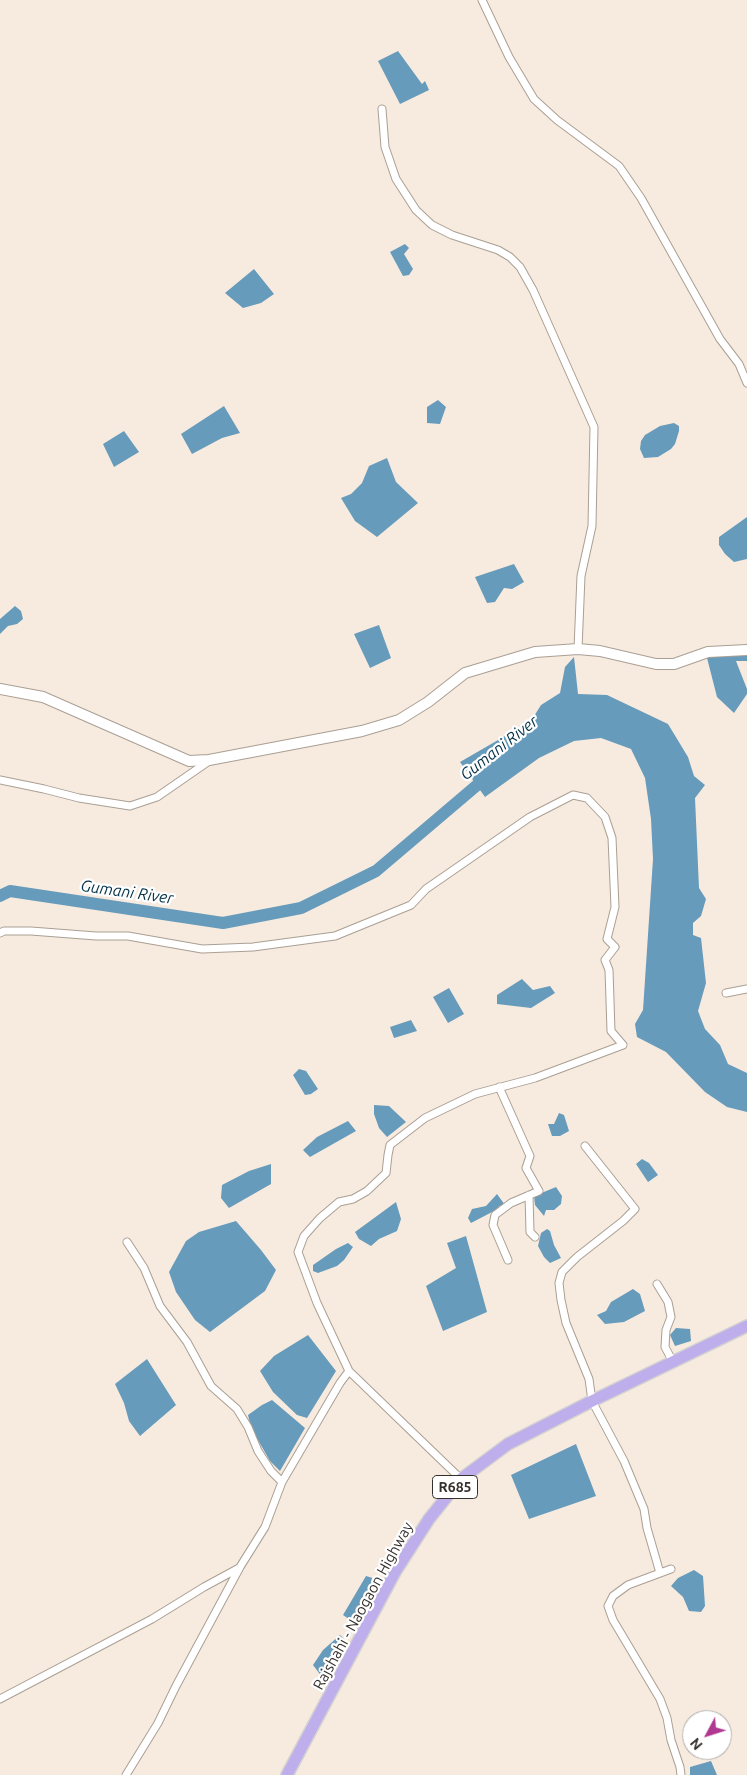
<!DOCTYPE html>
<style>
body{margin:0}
#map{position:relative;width:747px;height:1775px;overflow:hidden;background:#f7ebdf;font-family:Ubuntu,sans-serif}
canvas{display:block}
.north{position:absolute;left:682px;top:1710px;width:50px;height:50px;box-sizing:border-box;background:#fff;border:1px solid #aeacab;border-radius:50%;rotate:230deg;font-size:14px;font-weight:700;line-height:20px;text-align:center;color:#35302c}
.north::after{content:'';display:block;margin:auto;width:18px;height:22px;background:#af3991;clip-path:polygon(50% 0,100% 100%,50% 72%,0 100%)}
</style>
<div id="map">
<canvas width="747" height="1775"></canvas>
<div class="north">N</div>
</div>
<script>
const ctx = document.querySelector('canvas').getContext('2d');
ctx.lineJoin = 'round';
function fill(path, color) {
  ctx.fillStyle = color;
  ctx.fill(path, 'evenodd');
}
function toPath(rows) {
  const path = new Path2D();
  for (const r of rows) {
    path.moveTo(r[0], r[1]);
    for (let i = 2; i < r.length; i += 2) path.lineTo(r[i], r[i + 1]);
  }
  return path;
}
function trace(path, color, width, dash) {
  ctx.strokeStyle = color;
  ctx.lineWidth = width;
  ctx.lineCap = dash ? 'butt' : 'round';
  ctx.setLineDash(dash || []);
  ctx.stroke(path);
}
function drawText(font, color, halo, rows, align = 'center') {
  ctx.font = font + ' Ubuntu,sans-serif';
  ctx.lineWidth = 4.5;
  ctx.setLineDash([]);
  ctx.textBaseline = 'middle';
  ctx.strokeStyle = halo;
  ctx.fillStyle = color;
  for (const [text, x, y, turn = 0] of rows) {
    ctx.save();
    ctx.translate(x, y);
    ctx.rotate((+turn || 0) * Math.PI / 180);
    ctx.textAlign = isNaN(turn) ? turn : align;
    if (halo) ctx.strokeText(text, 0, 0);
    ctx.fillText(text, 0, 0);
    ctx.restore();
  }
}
const water = toPath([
 [398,51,422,84,425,81,429,90,400,104,378,61],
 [405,244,409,248,404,254,413,269,409,275,403,276,390,252],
 [254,269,274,294,261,303,243,308,225,293],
 [438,400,446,407,440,424,427,423,427,407],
 [224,406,240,433,222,438,192,454,181,434],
 [674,423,679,426,679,431,675,444,671,449,658,457,644,458,640,449,641,441,645,435,660,426],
 [124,431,139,452,114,467,103,444],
 [387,458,396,482,418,503,377,537,355,521,341,498,351,494,362,483,369,466],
 [747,517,747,559,734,562,725,554,719,545,719,537],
 [514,564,524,582,512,589,504,588,495,602,487,603,475,577],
 [15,606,21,611,23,619,17,624,8,626,0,634,0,619],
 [379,625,391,658,370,668,354,634],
 [706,654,747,654,747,661,736,661,747,689,747,694,734,713,717,697],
 [574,657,578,694,607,695,668,724,688,757,694,776,705,785,695,798,699,888,706,899,701,916,693,923,693,935,701,938,706,983,698,1011,705,1029,720,1045,728,1064,747,1073,747,1112,727,1107,705,1092,666,1052,637,1037,635,1024,643,1010,653,859,651,819,645,778,631,749,601,738,574,741,539,758,485,797,460,762,531,721,541,705,560,693,565,667],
 [522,979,533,990,550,986,555,993,531,1008,497,1004,497,995],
 [449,988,464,1014,448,1023,433,997],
 [411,1020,417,1031,394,1038,390,1027],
 [299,1069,306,1071,318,1089,311,1094,305,1095,293,1075],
 [374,1105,389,1106,406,1122,387,1137,379,1128,374,1114],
 [559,1113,564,1115,569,1131,560,1136,552,1136,548,1124,554,1124],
 [348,1121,356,1131,310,1157,303,1150,317,1137],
 [642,1159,649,1163,658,1175,648,1182,636,1164],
 [271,1164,271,1184,229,1208,221,1198,222,1185,249,1171],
 [556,1187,562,1196,561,1204,554,1210,546,1210,544,1216,535,1205,534,1196],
 [497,1194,505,1205,499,1206,496,1212,494,1211,471,1223,468,1218,472,1209,486,1206],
 [396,1202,401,1219,397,1231,379,1239,371,1246,359,1239,355,1232],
 [236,1221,261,1250,276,1270,265,1291,210,1332,195,1320,176,1292,169,1272,186,1241,199,1232],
 [547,1229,550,1231,554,1245,561,1258,550,1263,544,1257,538,1246,541,1233],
 [466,1236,487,1312,443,1331,426,1286,456,1268,447,1243],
 [348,1243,353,1247,344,1260,337,1266,318,1273,313,1271,313,1265,336,1249],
 [633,1289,640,1294,645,1311,624,1322,605,1324,597,1315,606,1311,611,1302],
 [676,1328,690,1329,691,1341,675,1346,670,1335],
 [308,1335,336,1371,307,1418,297,1415,273,1392,260,1371,274,1356],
 [147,1359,176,1405,140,1436,129,1421,124,1403,115,1384],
 [272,1400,305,1428,280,1471,270,1461,251,1428,248,1415,262,1405],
 [576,1444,596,1496,529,1519,511,1475],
 [694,1570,703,1576,705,1606,701,1612,689,1611,683,1597,671,1586,678,1578],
 [366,1576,379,1580,356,1624,343,1615],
 [340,1635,346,1641,322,1677,313,1665,323,1650],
 [711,1761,717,1775,690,1775,690,1767]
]);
const river = toPath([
 [0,896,10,891,223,923,301,908,376,871,489,775]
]);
const street = toPath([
 [482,0,509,57,534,99,557,120,619,166,641,198,720,339,739,364,747,383],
 [382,109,385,147,396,179,416,210,432,225,452,235,498,250,510,257,520,267,533,290,594,427,592,526,581,576,578,649],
 [0,780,44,789,79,798,130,806,157,797,209,761],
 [0,933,4,931,31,931,96,936,128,936,202,949,253,947,335,936,411,905,426,889,530,817,573,795,587,798,605,817,612,838,615,907,607,939,615,947,605,960,609,970,611,1031,623,1045,535,1078,475,1094,425,1118,390,1145,388,1155,386,1173,367,1191,353,1199,339,1202,320,1218,304,1236,298,1252,317,1303,349,1371,461,1479],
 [726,993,747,989],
 [499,1087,530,1156,526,1168,539,1191,511,1203,495,1215,493,1225,508,1260],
 [585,1146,635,1209,623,1221,577,1257,562,1272,559,1283,561,1300,566,1323,589,1379,592,1401,624,1461,644,1509,647,1528,660,1573],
 [529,1195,530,1232,535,1237],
 [127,1242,144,1268,160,1306,187,1342,211,1386,237,1409,248,1427,258,1451,271,1471,282,1482],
 [657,1284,668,1302,671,1317,666,1330,665,1347,673,1362],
 [671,1569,628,1585,613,1596,608,1606,613,1620,660,1699,667,1718,671,1740,680,1767,681,1775],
 [0,1699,152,1619,204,1587,239,1568],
 [126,1775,158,1723,176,1686,240,1567,265,1527,282,1482,340,1383,349,1371]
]);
const secondary = toPath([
 [0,689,43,697,189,761,209,760,362,731,399,720,428,702,465,673,535,652,578,649,600,651,656,664,674,664,708,652,747,650]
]);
const primary = toPath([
 [287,1775,395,1572,429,1519,461,1479,508,1444,592,1401,747,1326]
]);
const shields = [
 [455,1487,45]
];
const shieldNames = [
 ["R685",455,1487]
];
const streetNames = [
 ["Rajshahi - Naogaon Highway",363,1606,-61]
];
const waterNames = [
 ["Gumani River",499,748,-38],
 ["Gumani River",127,892,8]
];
fill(water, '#679bbb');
trace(river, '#679bbb', 12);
trace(street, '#aa9f94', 9);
trace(secondary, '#aa9f94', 12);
trace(primary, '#d3d1d1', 14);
trace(street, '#fff', 7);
trace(secondary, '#fff', 10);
trace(primary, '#beafec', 11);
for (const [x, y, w] of shields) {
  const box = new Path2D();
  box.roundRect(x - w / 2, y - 11.5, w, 23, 4);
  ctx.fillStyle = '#fff';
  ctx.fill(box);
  trace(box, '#35302c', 1);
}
drawText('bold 14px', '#35302c', null, shieldNames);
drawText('15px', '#35302c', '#fff', streetNames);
drawText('italic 16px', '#033148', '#fff', waterNames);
</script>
